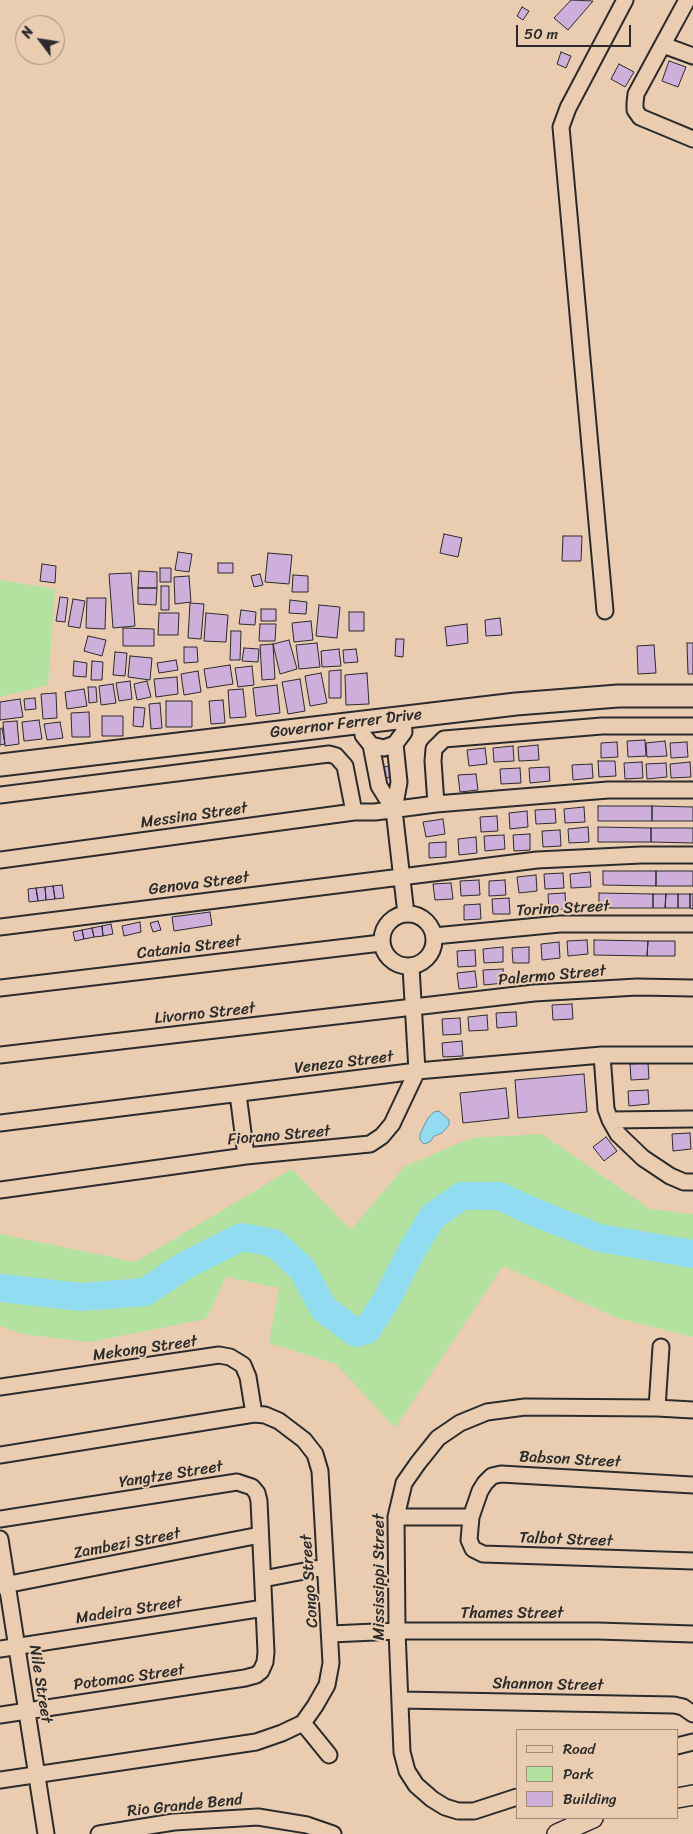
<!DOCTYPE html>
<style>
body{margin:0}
#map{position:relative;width:693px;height:1834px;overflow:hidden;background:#eacdb1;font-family:Sriracha,sans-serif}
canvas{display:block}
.legend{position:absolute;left:516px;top:1729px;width:162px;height:90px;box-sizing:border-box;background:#eacdb1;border:1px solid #9e8c7b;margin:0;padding:6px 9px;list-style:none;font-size:15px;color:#2b2b2b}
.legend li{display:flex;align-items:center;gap:10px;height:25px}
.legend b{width:25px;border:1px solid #9e8c7b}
.north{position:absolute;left:15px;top:15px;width:50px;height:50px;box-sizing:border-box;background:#eacdb1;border:1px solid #9e8c7b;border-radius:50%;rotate:301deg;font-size:14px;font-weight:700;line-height:20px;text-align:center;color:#2b2b2b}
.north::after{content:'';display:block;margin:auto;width:18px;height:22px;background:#2b2b2b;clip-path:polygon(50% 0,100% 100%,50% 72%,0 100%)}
.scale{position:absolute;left:516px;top:25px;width:115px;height:22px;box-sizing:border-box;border:2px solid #2b2b2b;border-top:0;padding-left:6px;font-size:15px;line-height:18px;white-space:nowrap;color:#2b2b2b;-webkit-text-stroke:4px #eacdb1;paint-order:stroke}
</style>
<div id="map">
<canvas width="693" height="1834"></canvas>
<ul class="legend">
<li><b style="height:6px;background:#eacdb1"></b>Road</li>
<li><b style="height:14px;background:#b2e1a0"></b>Park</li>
<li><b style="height:14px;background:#ceaeda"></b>Building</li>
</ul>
<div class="north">N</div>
<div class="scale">50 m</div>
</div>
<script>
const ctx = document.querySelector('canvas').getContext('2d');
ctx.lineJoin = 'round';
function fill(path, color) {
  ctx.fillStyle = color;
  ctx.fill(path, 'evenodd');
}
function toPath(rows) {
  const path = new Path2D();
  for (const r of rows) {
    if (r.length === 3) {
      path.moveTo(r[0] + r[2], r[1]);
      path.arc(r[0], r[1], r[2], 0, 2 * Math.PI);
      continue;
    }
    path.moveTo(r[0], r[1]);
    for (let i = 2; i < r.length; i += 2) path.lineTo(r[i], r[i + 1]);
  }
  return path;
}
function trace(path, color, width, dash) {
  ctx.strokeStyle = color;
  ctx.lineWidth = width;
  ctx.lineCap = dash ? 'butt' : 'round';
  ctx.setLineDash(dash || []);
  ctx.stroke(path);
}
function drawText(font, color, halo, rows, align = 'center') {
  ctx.font = font + ' Sriracha,sans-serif';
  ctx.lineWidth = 4;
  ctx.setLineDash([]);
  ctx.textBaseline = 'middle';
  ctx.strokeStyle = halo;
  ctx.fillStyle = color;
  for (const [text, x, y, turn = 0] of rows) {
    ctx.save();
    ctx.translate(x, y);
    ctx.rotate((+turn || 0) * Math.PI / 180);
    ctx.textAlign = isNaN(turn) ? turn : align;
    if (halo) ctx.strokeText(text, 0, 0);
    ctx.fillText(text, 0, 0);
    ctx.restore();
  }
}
const green = toPath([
 [0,580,55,589,48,685,0,697],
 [542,1134,650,1209,693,1214,693,1337,617,1318,503,1266,395,1428,336,1364,269,1343,279,1288,226,1277,206,1319,90,1342,22,1334,0,1326,0,1234,135,1262,292,1169,351,1230,404,1167,471,1138]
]);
const water = toPath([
 [439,1111,449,1120,449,1125,442,1133,434,1136,430,1142,424,1144,420,1140,420,1134,428,1118,434,1112,439,1111]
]);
const river = toPath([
 [0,1288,81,1297,145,1292,184,1266,241,1237,274,1243,302,1269,324,1309,356,1333,367,1330,387,1299,412,1250,433,1216,462,1196,499,1196,529,1210,599,1238,693,1254]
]);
const building = toPath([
 [571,0,593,1,568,30,554,18,571,0],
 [522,7,529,11,523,20,517,16,522,7],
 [561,52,571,56,566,68,557,64,561,52],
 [669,61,686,67,678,87,662,81,669,61],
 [619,64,634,72,625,87,611,79,619,64],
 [444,534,462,538,458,557,440,553,444,534],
 [563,536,582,536,581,561,562,561,563,536],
 [178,552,192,554,189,572,175,570,178,552],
 [268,553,292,555,289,584,265,582,268,553],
 [218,563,233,563,233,573,218,573,218,563],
 [42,564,56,566,55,583,40,581,42,564],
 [160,568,171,568,171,582,160,582,160,568],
 [139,571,157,572,157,588,138,588,139,571],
 [131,573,135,626,113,628,109,574,131,573],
 [260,574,263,585,254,587,251,576,260,574],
 [293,575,308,576,308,592,292,592,293,575],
 [189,576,191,602,175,604,174,577,189,576],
 [161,586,169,586,169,610,161,610,161,586],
 [138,588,157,588,156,605,138,604,138,588],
 [60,597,68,598,65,622,56,621,60,597],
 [87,598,106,598,105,629,86,628,87,598],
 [73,599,85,601,80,628,68,626,73,599],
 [290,600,307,602,306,614,289,613,290,600],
 [190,603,204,604,201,639,188,638,190,603],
 [319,605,340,607,337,638,316,636,319,605],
 [261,609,276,609,276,621,261,621,261,609],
 [241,610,256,612,255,625,239,624,241,610],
 [349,612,364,612,364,631,349,631,349,612],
 [159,613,179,613,178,635,158,635,159,613],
 [206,613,228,615,226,642,204,641,206,613],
 [500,618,502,635,486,636,485,620,500,618],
 [311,621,313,640,294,642,292,623,311,621],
 [260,624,276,624,275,641,259,641,260,624],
 [467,624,468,643,447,646,445,627,467,624],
 [123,628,154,629,154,646,123,646,123,628],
 [231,631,241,631,240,660,230,660,231,631],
 [88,636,106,640,102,656,84,651,88,636],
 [396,639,404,639,403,657,395,656,396,639],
 [289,640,297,669,280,674,273,644,289,640],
 [317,643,320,667,299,669,296,645,317,643],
 [687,643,693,643,693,674,688,674,687,643],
 [273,644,275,679,262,680,260,645,273,644],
 [654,645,656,673,638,674,637,646,654,645],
 [184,647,197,647,198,662,184,663,184,647],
 [244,648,259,649,258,662,242,661,244,648],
 [339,649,341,666,322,667,321,651,339,649],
 [356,649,358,662,344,663,343,650,356,649],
 [115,652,127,653,125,676,113,675,115,652],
 [130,656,152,658,150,680,128,677,130,656],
 [176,660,178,670,159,673,157,663,176,660],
 [74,661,87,663,86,677,73,676,74,661],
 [92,661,103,662,102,680,91,680,92,661],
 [230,665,233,684,207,688,204,669,230,665],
 [252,666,254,685,238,687,235,668,252,666],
 [341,670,341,698,329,698,329,671,341,670],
 [198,671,201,692,184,695,181,674,198,671],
 [321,673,327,703,310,706,305,676,321,673],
 [367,673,369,704,346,705,345,675,367,673],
 [177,677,178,694,156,697,154,679,177,677],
 [300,679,305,711,288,714,282,682,300,679],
 [130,681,132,699,119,701,116,683,130,681],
 [147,681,151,697,137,700,134,684,147,681],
 [113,684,116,703,101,705,99,686,113,684],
 [277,685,280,713,256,716,253,688,277,685],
 [88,687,96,687,97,702,89,703,88,687],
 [84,689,87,706,67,709,65,692,84,689],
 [243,689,246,717,230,718,228,690,243,689],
 [56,693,57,718,43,719,41,694,56,693],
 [35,698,36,709,25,710,24,699,35,698],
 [20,699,23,717,0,720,0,702,20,699],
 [223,700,225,723,211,724,209,701,223,700],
 [166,701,192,701,192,727,166,727,166,701],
 [160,703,162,728,151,729,149,704,160,703],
 [134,707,145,708,143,727,133,726,134,707],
 [89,712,90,737,72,737,71,713,89,712],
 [102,716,123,716,123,736,102,736,102,716],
 [39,720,42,739,24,741,22,722,39,720],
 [17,721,19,744,5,746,3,722,17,721],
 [60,722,63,738,47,740,44,724,60,722],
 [2,728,5,744,0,745,0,729,2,728],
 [645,740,646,756,628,757,627,741,645,740],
 [665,741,667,756,647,757,646,743,665,741],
 [617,742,618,757,601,758,601,743,617,742],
 [687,742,688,757,671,758,670,743,687,742],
 [538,745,539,760,519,761,518,747,538,745],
 [513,746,514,761,494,762,493,748,513,746],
 [485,748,487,764,469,766,467,750,485,748],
 [598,761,615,761,616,776,599,777,598,761],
 [642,762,643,778,625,779,624,763,642,762],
 [690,762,691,777,671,778,670,764,690,762],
 [666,763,667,777,647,779,646,764,666,763],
 [592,764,593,778,573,780,572,765,592,764],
 [389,766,391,777,382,779,380,768,389,766],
 [549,767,550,781,530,783,529,768,549,767],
 [520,768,521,783,501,784,500,769,520,768],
 [476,774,478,790,460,792,458,775,476,774],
 [598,806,652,806,652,821,598,821,598,806],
 [652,806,693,807,693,821,652,821,652,806],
 [584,807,585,822,565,823,564,809,584,807],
 [555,809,556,823,536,824,535,810,555,809],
 [527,811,528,827,510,829,509,813,527,811],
 [497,816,498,831,481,832,480,817,497,816],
 [443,819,445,834,426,837,423,822,443,819],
 [588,827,589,842,569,843,568,829,588,827],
 [598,827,651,828,651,842,598,842,598,827],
 [651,828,693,828,693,843,651,842,651,828],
 [560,830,561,846,543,847,542,831,560,830],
 [530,834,530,850,514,851,513,835,530,834],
 [504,835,505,849,485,851,484,836,504,835],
 [476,837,477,853,459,855,458,839,476,837],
 [446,842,446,857,429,858,429,843,446,842],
 [603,871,656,871,656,886,603,885,603,871],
 [656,871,693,871,693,886,656,886,656,871],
 [590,872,591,887,571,888,570,874,590,872],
 [563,873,564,888,545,889,544,874,563,873],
 [536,875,537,891,519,893,517,877,536,875],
 [479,880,480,895,461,896,460,881,479,880],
 [505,880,506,895,489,896,489,881,505,880],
 [451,883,453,899,435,900,433,884,451,883],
 [62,885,64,898,55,899,53,886,62,885],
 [53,886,55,899,46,900,45,887,53,886],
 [45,887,46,900,38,901,36,888,45,887],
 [36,888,38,901,29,902,28,889,36,888],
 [565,893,566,909,549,910,548,894,565,893],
 [599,893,653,894,653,908,599,908,599,893],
 [653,894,666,894,665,908,653,908,653,894],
 [666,894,678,894,678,908,665,908,666,894],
 [678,894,690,894,690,908,678,908,678,894],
 [690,894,693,894,693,909,690,908,690,894],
 [509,898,510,914,493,914,492,899,509,898],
 [480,904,481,919,464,920,464,905,480,904],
 [210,912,212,925,174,931,172,917,210,912],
 [158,921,161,930,153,932,150,923,158,921],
 [140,922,141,932,124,936,122,926,140,922],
 [111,924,113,934,103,936,102,926,111,924],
 [102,926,103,936,94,937,92,928,102,926],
 [92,928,94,937,84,939,82,930,92,928],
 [82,930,84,939,75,941,73,932,82,930],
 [587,940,588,954,568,956,567,941,587,940],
 [594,940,648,941,647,956,594,955,594,940],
 [648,941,675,941,675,956,647,956,648,941],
 [559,942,560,958,542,960,541,944,559,942],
 [503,947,503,962,484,963,483,949,503,947],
 [529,947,529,963,513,963,512,948,529,947],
 [475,950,476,966,458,967,457,951,475,950],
 [503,969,504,983,484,985,483,970,503,969],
 [475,971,477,987,459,989,457,973,475,971],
 [572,1004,573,1019,553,1020,552,1005,572,1004],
 [516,1012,517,1026,497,1028,496,1013,516,1012],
 [487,1015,488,1030,469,1031,468,1017,487,1015],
 [460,1018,461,1034,443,1035,442,1019,460,1018],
 [462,1041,463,1056,443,1057,442,1043,462,1041],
 [648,1063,649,1079,631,1080,630,1064,648,1063],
 [584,1074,587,1112,518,1118,515,1080,584,1074],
 [506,1088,509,1118,463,1123,460,1093,506,1088],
 [648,1090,649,1104,629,1106,628,1091,648,1090],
 [690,1133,691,1149,673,1151,672,1134,690,1133],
 [606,1137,617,1151,604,1161,593,1147,606,1137]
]);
const minor = toPath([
 [687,0,636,94,635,103,635,110,640,117,693,139],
 [663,45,693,56],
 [605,611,561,127,568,108,625,0],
 [361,722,363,735,371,745,384,748,395,744,404,732,403,718],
 [395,744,399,782,394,810,406,914],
 [371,745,379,786,394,810],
 [0,795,329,754,336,756,345,766,354,812],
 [436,804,433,761,434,749,444,739,602,726,693,726],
 [0,860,354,812,375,812,436,804,608,790,693,790],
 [408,940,26],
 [0,927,537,860,641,855,693,855],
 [434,936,560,924,693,924],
 [0,988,381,943],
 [0,1055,534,993,637,987,693,988],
 [602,1055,606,1109,610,1120,618,1134,643,1158,670,1176,684,1182,693,1182],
 [238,1094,246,1156],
 [610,1120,693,1119],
 [0,1123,417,1071,602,1055,693,1055],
 [0,1190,246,1156,370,1144,382,1136,392,1124,417,1071,411,967],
 [0,1387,219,1355,230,1357,243,1365,248,1377,254,1414],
 [657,1408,661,1347],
 [0,1455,254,1414,265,1415,279,1421,304,1440,315,1454,320,1471,331,1663,327,1685,315,1706,303,1723,282,1733,256,1742,0,1780],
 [693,1485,501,1474,492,1476,485,1483,480,1491,471,1517,469,1540,473,1549,483,1554,693,1561],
 [396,1517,471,1517],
 [0,1519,237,1482,252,1487,257,1493,259,1501,266,1652,265,1662,261,1671,256,1675,245,1678,0,1715],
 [0,1539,46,1834],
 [263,1579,325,1567],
 [0,1586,260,1535],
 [331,1634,397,1631,598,1631,693,1634],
 [0,1649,264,1608],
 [400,1700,674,1705,683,1707,693,1714],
 [303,1723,329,1755],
 [677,1746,693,1742],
 [517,1797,474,1811,458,1811,445,1807,432,1799,416,1785,407,1771,402,1752,397,1631,396,1517,404,1483,418,1463,438,1438,460,1423,487,1412,525,1407,657,1408,693,1410],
 [99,1834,174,1822,258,1817,307,1825,333,1834]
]);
const tertiary = toPath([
 [677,1798,693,1795],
 [557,1834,593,1818]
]);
const secondary = toPath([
 [0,765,516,704,618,696,693,696]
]);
const streetNames = [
 ["Governor Ferrer Drive",346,724,-7],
 ["Messina Street",194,816,-8],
 ["Genova Street",199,884,-7],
 ["Torino Street",563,909,-3],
 ["Catania Street",189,948,-7],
 ["Palermo Street",552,976,-5],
 ["Livorno Street",205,1014,-6],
 ["Veneza Street",344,1063,-7],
 ["Fiorano Street",279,1136,-5],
 ["Mekong Street",145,1349,-8],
 ["Babson Street",570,1460,3],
 ["Yangtze Street",171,1475,-9],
 ["Talbot Street",566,1540,2],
 ["Zambezi Street",127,1544,-11],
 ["Mississippi Street",380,1577,-90],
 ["Congo Street",310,1581,-94],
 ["Madeira Street",129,1611,-9],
 ["Thames Street",512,1614],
 ["Potomac Street",129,1678,-8],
 ["Nile Street",40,1684,81],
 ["Shannon Street",548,1685,1],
 ["Rio Grande Bend",185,1806,-6]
];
fill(green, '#b2e1a0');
fill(water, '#91dcf1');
trace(water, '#6895a2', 1);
trace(river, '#91dcf1', 28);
fill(building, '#ceaeda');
trace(building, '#2b2b2b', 1);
trace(minor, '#2b2b2b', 19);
trace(tertiary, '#2b2b2b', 22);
trace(secondary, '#2b2b2b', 25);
trace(minor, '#eacdb1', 15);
trace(tertiary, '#eacdb1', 19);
trace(secondary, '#eacdb1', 21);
drawText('16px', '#2b2b2b', '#eacdb1', streetNames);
</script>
